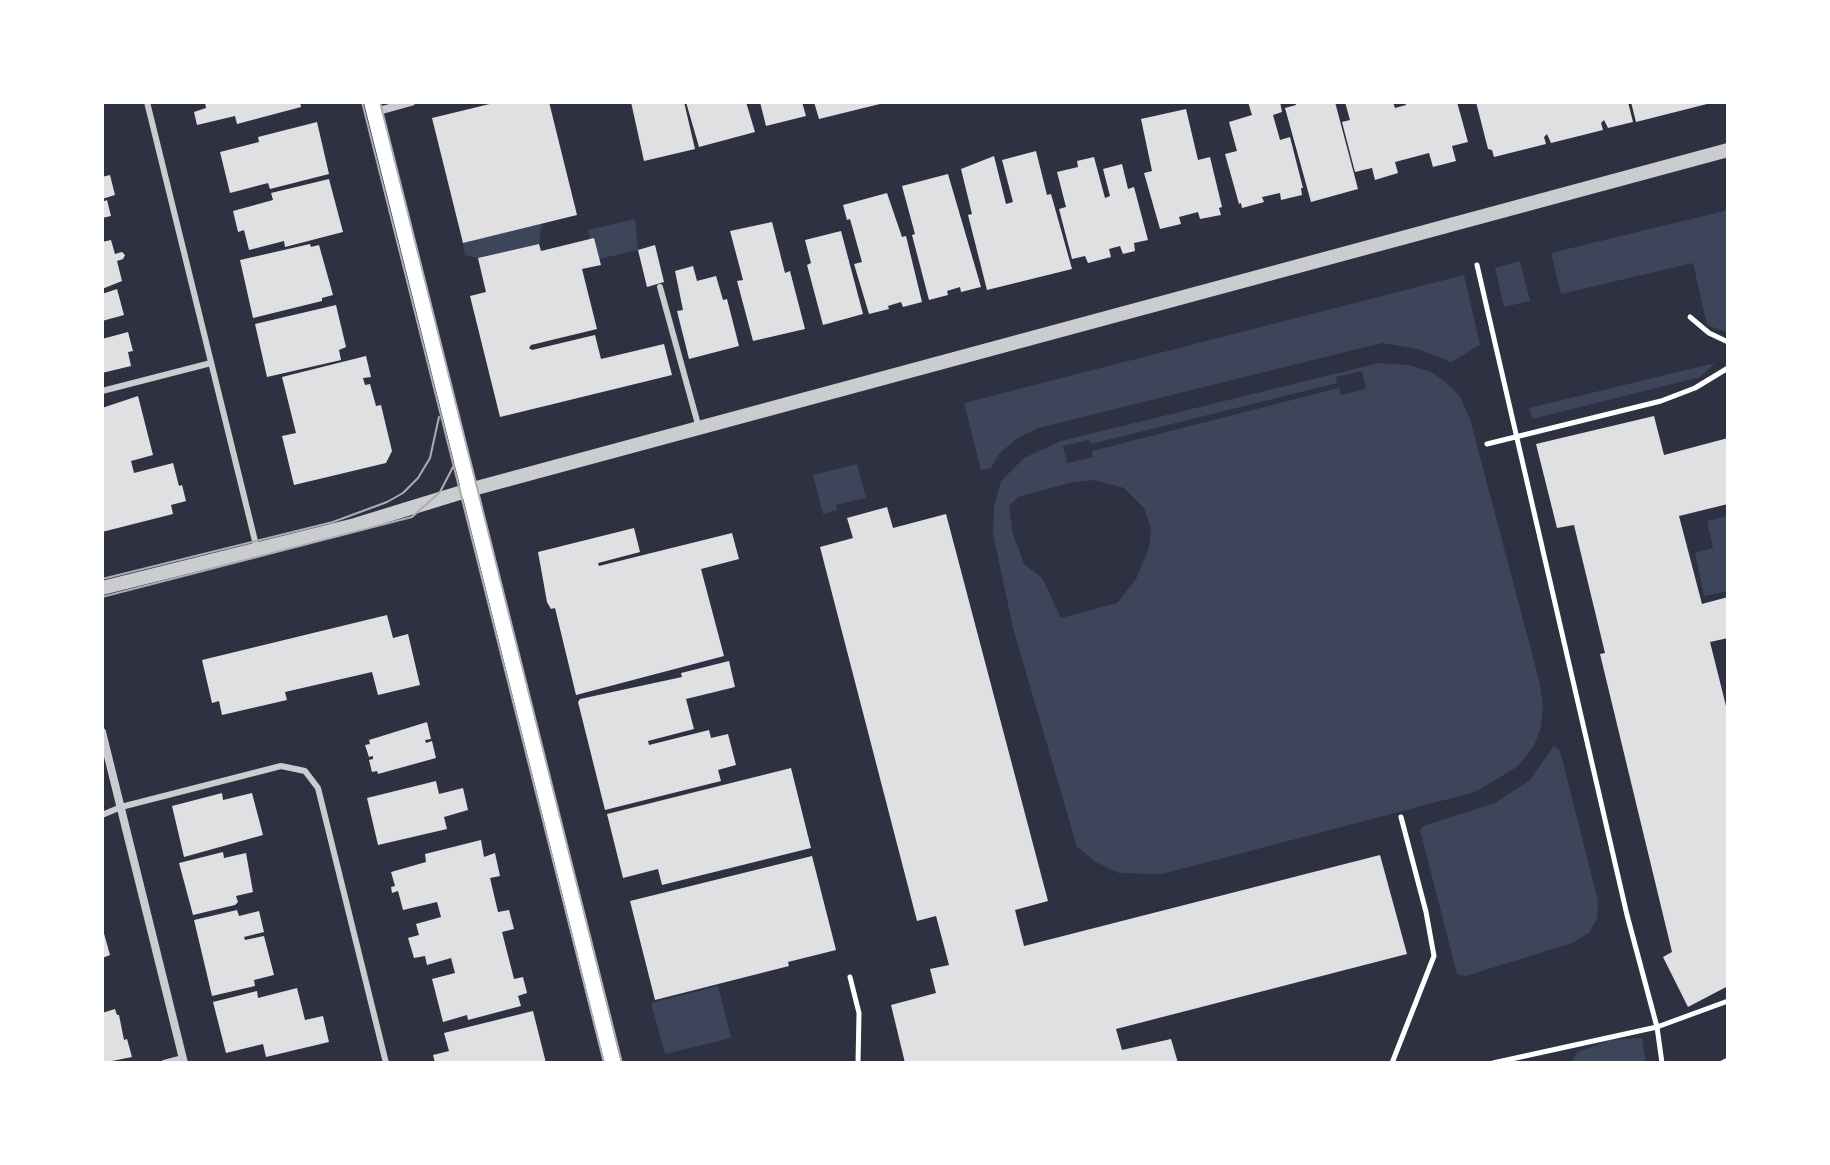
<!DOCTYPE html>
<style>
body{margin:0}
#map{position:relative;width:1830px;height:1165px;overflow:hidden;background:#2d3142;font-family:Karla,sans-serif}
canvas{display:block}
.frame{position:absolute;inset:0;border:104px solid #fff;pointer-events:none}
</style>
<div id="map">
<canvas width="1830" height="1165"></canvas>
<div class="frame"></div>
</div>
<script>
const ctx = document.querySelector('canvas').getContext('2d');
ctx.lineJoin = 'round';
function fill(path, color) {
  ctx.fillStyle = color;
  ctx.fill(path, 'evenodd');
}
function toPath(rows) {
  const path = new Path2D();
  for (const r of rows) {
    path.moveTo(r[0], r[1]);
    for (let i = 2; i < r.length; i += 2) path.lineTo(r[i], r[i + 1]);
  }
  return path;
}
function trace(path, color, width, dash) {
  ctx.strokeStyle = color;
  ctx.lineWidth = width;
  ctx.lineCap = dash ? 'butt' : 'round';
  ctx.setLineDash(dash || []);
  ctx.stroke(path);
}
const green = toPath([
 [1728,210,1728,333,1707,325,1693,263,1561,294,1551,253],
 [635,219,638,250,599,259,594,239,590,239,588,230],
 [542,223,539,244,478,258,465,255,463,243],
 [1520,261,1530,301,1504,307,1495,268],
 [1464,275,1480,345,1451,362,1418,349,1382,343,1038,428,1016,439,999,454,991,468,981,470,964,403],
 [1379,363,1409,365,1431,372,1446,382,1460,397,1470,419,1539,680,1543,705,1541,727,1534,746,1517,767,1475,792,1162,874,1119,873,1096,862,1077,847,1013,628,993,533,994,506,1001,481,1024,458,1061,441],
 [1362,371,1366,389,1341,395,1339,388,1092,451,1093,457,1067,463,1063,446,1089,440,1091,444,1337,383,1336,377],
 [1094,480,1124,488,1144,508,1151,529,1149,548,1136,579,1117,603,1061,618,1042,578,1024,564,1013,534,1009,506,1018,497,1069,483],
 [1715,363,1700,377,1532,419,1529,408],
 [857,464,866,498,836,505,837,510,823,514,813,475],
 [1728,516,1728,591,1704,596,1695,553,1713,548,1707,521],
 [1554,746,1560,751,1598,901,1597,918,1589,933,1572,943,1466,976,1457,974,1420,830,1423,826,1495,803,1530,780],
 [718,986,731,1038,665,1054,651,1003],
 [1642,1038,1646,1063,1570,1063,1578,1052,1610,1040]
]);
const building = toPath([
 [205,102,300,102,301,107,237,124,235,116,197,125,194,112,206,108],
 [498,102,549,102,577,215,463,243,432,118],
 [631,102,684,102,695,149,644,161],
 [686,102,746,102,755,132,699,147],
 [760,102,802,102,806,116,766,126],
 [814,102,884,102,884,103,819,119],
 [1248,102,1280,102,1282,112,1273,115,1280,140,1290,137,1303,188,1301,188,1302,195,1281,200,1280,193,1262,197,1264,202,1242,208,1241,203,1239,204,1225,154,1237,151,1229,122,1252,115],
 [1295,102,1335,102,1358,189,1311,202,1285,108,1296,105],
 [1345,102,1393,102,1395,108,1406,105,1405,102,1457,102,1468,142,1452,146,1456,161,1433,167,1429,153,1395,162,1398,173,1375,180,1372,168,1355,172,1342,122,1350,120],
 [1476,102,1628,102,1633,122,1608,128,1604,120,1601,123,1603,130,1551,143,1547,134,1544,137,1546,144,1494,157,1492,150,1488,149],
 [1631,102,1711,102,1711,103,1636,122],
 [1186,109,1198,160,1210,157,1222,207,1219,208,1221,215,1200,219,1198,212,1179,217,1181,224,1160,229,1144,173,1152,171,1141,119],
 [317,122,329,174,270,189,268,183,230,193,220,152,259,142,258,137],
 [1036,151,1047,195,1051,194,1072,269,987,290,968,215,972,214,961,169,994,156,1006,204,1013,202,1002,160],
 [1094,157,1105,198,1110,196,1103,169,1122,164,1128,189,1134,187,1148,240,1134,243,1135,251,1123,254,1120,246,1109,249,1111,257,1088,263,1085,256,1072,259,1059,209,1066,207,1057,172,1078,167,1077,161],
 [948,174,981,287,961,292,960,287,947,291,948,295,929,300,912,235,915,234,902,186],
 [110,175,115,195,102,199,102,177],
 [329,179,343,232,285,247,284,241,249,250,244,230,238,232,233,211,273,200,271,193],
 [887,193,902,237,906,236,922,302,903,307,901,302,888,306,889,309,869,314,854,264,862,262,850,219,847,220,843,205],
 [107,200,111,216,102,218,102,202],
 [772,222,785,273,790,271,805,329,753,341,737,281,743,280,730,231],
 [841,231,863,314,823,325,807,265,811,263,805,240],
 [594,238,601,265,582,269,597,329,531,345,529,348,532,350,595,335,601,359,664,344,672,375,500,417,470,296,486,292,478,258,539,244,541,251],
 [111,240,115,254,122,252,125,255,123,259,117,261,122,281,102,289,102,242],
 [310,244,311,247,319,245,333,295,322,298,322,301,253,318,240,260],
 [655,245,664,282,647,287,638,250],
 [693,266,697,281,716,276,723,300,727,299,739,346,689,359,677,311,683,310,675,271],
 [117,289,124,315,102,321,102,294],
 [336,305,346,347,339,350,341,360,267,377,255,324],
 [128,332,133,351,128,352,131,366,102,373,102,339],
 [366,356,371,377,363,378,365,385,370,384,376,406,381,405,392,451,386,463,294,485,282,436,296,433,282,377],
 [138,396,153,455,131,461,134,473,173,463,179,486,182,485,186,501,171,505,173,514,102,532,102,408],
 [1654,416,1664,455,1728,438,1728,504,1679,516,1702,604,1728,597,1728,638,1710,642,1728,714,1728,986,1688,1007,1663,957,1672,952,1600,654,1605,653,1574,525,1557,528,1536,444],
 [887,507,893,528,946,514,1048,901,1015,910,1024,946,1380,855,1407,954,1116,1029,1122,1050,1171,1039,1178,1063,905,1063,891,1005,936,993,930,969,949,965,936,916,917,921,820,547,853,538,847,518],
 [634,528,640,552,598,563,599,566,732,533,739,559,701,569,724,656,576,695,555,608,551,609,547,602,538,552],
 [387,615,393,638,408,634,420,685,378,695,372,672,285,692,287,700,222,715,219,701,212,703,202,660],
 [729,661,735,687,686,699,694,729,648,741,649,745,709,730,711,738,728,734,736,765,718,770,721,781,605,810,578,702,580,699,682,677,681,673],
 [427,722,431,739,425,740,426,743,432,741,436,758,378,774,377,771,372,772,369,760,373,759,373,756,369,757,365,745,370,744,369,740],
 [791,768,811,848,662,885,658,869,623,878,607,814],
 [436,781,439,794,463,788,468,810,444,817,447,829,378,845,367,798],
 [222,793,223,800,252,793,263,835,184,857,172,806],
 [481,840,484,857,495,853,500,876,490,878,498,912,509,910,514,929,502,932,514,979,523,977,527,993,518,996,521,1006,468,1020,467,1015,443,1022,432,979,455,973,451,958,427,965,425,956,414,958,408,938,419,935,416,924,441,917,437,902,403,910,398,891,392,893,391,887,395,886,391,872,426,862,425,854],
 [223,852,224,858,246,853,253,892,236,896,238,902,235,905,193,915,179,863],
 [812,856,836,950,788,962,789,966,655,1000,630,901],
 [237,910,239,916,259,911,264,932,244,937,245,940,264,936,274,975,254,980,255,986,212,996,194,920],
 [103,930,110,955,102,958,102,931],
 [297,988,305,1020,323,1016,329,1042,266,1057,263,1044,226,1053,213,1002,257,991,258,998],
 [115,1009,117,1015,119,1015,124,1040,127,1039,132,1057,102,1063,102,1013],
 [533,1011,546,1063,435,1063,433,1055,449,1051,444,1033]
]);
const path = toPath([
 [1477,265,1627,915,1657,1027,1662,1063],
 [1690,317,1709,333,1728,342],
 [1487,444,1661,401,1695,388,1728,368],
 [850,977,859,1013,858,1063],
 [1392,1063,1434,956,1426,912,1401,817],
 [1493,1063,1657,1027,1728,1001],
 [1722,1063,1728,1060]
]);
const service = toPath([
 [147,102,257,549],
 [660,287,699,428],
 [102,391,211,363],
 [102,815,121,807,281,766,305,771,318,788,386,1063],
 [164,1063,183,1058]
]);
const minor = toPath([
 [375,112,411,102],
 [102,732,184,1063]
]);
const tertiary = toPath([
 [102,588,355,525,469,490,1728,150]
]);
const secondary = toPath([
 [372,102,613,1063]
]);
const tram = toPath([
 [362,102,604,1063],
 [380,102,622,1063],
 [102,579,333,522,387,502,403,493,418,478,430,458,439,417],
 [102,597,412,517,440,492,454,465]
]);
fill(green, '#3c4559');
fill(building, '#e0e0e3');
trace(path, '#fff', 5);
trace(service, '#caccd0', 6);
trace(minor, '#caccd0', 8);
trace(tertiary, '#caccd0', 14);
trace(secondary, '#fff', 16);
trace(tram, '#abadb3', 2);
</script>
